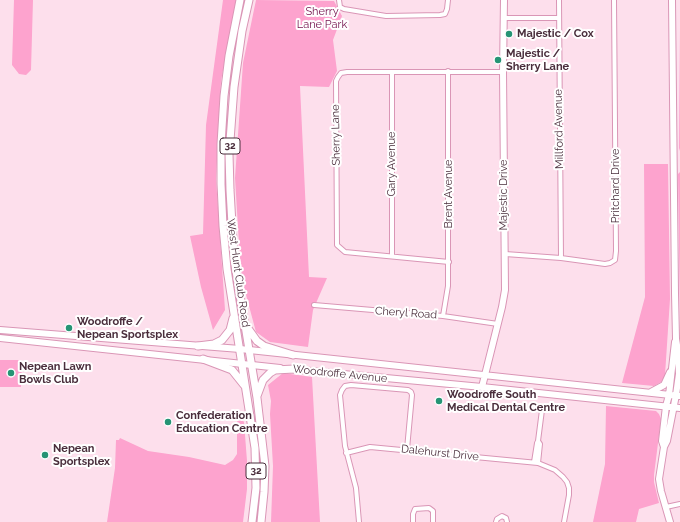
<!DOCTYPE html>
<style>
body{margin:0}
canvas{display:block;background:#fddfec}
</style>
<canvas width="680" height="522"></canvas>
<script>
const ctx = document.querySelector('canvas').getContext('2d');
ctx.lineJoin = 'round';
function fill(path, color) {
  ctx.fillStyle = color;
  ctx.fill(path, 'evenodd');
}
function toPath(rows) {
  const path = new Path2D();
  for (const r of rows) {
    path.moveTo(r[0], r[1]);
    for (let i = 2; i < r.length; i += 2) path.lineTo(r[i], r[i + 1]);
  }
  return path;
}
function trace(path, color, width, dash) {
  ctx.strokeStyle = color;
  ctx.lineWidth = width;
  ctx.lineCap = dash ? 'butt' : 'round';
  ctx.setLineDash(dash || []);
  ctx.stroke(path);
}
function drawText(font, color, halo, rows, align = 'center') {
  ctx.font = font + ' Raleway,sans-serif';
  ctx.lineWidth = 4;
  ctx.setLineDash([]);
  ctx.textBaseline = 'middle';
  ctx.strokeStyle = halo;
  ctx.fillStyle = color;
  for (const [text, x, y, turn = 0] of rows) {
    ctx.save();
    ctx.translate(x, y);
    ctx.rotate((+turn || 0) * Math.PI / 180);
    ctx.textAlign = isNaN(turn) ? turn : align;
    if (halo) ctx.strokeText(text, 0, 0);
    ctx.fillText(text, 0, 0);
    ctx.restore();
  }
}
const green = toPath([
 [14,0,33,0,31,70,26,75,19,74,12,65],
 [223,0,236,0,221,81,216,179,225,310,213,330,201,287,190,236,203,234,206,125],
 [256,0,334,1,342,16,333,40,337,71,329,87,300,86,309,277,327,278,313,310,308,347,270,342,256,332,241,276,235,178,243,63],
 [680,27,680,151,679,148],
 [644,164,668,164,670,299,665,375,661,382,654,386,622,383,645,297],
 [680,172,680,320,678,174],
 [0,360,22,360,21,387,0,387],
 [283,373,312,377,320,522,271,522,273,466,270,414,271,401,268,385],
 [606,406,656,411,659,414,661,419,654,475,654,482,659,503,639,509,636,522,593,522,605,464],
 [240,417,244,422,247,461,247,489,243,522,107,522,115,468,116,440,119,440,120,438,148,451,189,457,225,465,233,460,237,454,237,422],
 [257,447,259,447,261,456,262,478,258,522,255,522]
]);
const street = toPath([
 [339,0,340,7,344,9,386,16,440,15,445,14,447,9,448,0],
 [559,0,561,258],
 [504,18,558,18],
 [505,254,561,258,605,264,610,263,615,260,616,251,614,0],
 [392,256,392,73],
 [449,262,345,252,337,245,336,81,338,77,341,73,347,72,503,72],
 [314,305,443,316,498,324],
 [443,316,448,286,448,71],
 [538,441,542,410],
 [346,453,370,447,538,463,555,470,563,477,567,482,569,488,569,495,564,522],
 [534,462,537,443,538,441,540,444,538,463],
 [666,507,680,504],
 [359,522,356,488,345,446,340,395,342,390,345,386,351,385,408,390,411,392,412,395,407,449],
 [413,522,413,514,415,509,429,508,433,511,433,522],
 [496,522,497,519,502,516,506,518,507,522]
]);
const secondary = toPath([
 [0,330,240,349,680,396],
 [0,338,280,368],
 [290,369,482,387,680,408],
 [482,387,502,307,505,290,503,72,504,0],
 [651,392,664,385,670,372],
 [664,447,662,441,666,406,669,395,675,342],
 [670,522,661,491,659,479,664,447,667,441,676,395,679,374,678,351,676,339,675,293,672,0]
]);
const primary = toPath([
 [240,0,229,56,224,96,221,144,221,184,223,226,227,269,255,448,256,488,252,522],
 [249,0,242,31,234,87,229,154,230,190,234,259,257,398,265,466,264,492,261,522],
 [247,327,257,341,264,346,293,355],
 [198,346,214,344,222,340,230,330,233,318],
 [203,359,232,370,244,385],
 [257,396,263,380,270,373,275,370,294,369]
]);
const markers = [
 [509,34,4,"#269475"],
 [498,60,4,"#269475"],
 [69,328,4,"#269475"],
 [11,373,4,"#269475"],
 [439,401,4,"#269475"],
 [168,422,4,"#269475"],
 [45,455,4,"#269475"]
];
const shields = [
 [230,146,20],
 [256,471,20]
];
const shieldNames = [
 ["32",230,146],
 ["32",256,471]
];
const parkNames = [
 ["Sherry",322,12],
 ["Lane Park",322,25]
];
const poiNames = [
 ["Majestic / Cox",517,34],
 ["Majestic /",506,54],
 ["Sherry Lane",506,67],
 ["Woodroffe /",77,322],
 ["Nepean Sportsplex",77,335],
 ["Nepean Lawn",19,367],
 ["Bowls Club",19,380],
 ["Woodroffe South",447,395],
 ["Medical Dental Centre",447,408],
 ["Confederation",176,416],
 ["Education Centre",176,429],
 ["Nepean",53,449],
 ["Sportsplex",53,462]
];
const streetNames = [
 ["Millford Avenue",559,129,-91],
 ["Sherry Lane",336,135,-91],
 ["Gary Avenue",392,164,-90],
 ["Pritchard Drive",616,186,-90],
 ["Brent Avenue",449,194,-90],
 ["Majestic Drive",504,195,-90],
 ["West Hunt Club Road",238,273,82],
 ["Cheryl Road",406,313,4],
 ["Woodroffe Avenue",340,374,6],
 ["Dalehurst Drive",440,453,6]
];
fill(green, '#fda3ce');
trace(street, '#da96b6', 6);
trace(secondary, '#da96b6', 8);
trace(primary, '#da96b6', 9);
trace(street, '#fff', 4);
trace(secondary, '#fff', 6);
trace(primary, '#fff', 7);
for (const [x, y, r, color] of markers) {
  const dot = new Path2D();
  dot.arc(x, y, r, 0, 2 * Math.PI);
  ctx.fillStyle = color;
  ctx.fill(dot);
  trace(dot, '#fff', 1.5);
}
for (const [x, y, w] of shields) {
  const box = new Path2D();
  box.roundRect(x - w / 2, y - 8, w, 16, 3);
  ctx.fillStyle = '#fff';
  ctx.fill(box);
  trace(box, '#4a2e3c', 1);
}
drawText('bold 10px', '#4a2e3c', null, shieldNames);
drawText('11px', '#75134e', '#fff', parkNames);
drawText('bold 11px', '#4a2e3c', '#fff', poiNames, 'left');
drawText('11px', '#4a2e3c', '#fff', streetNames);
</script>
